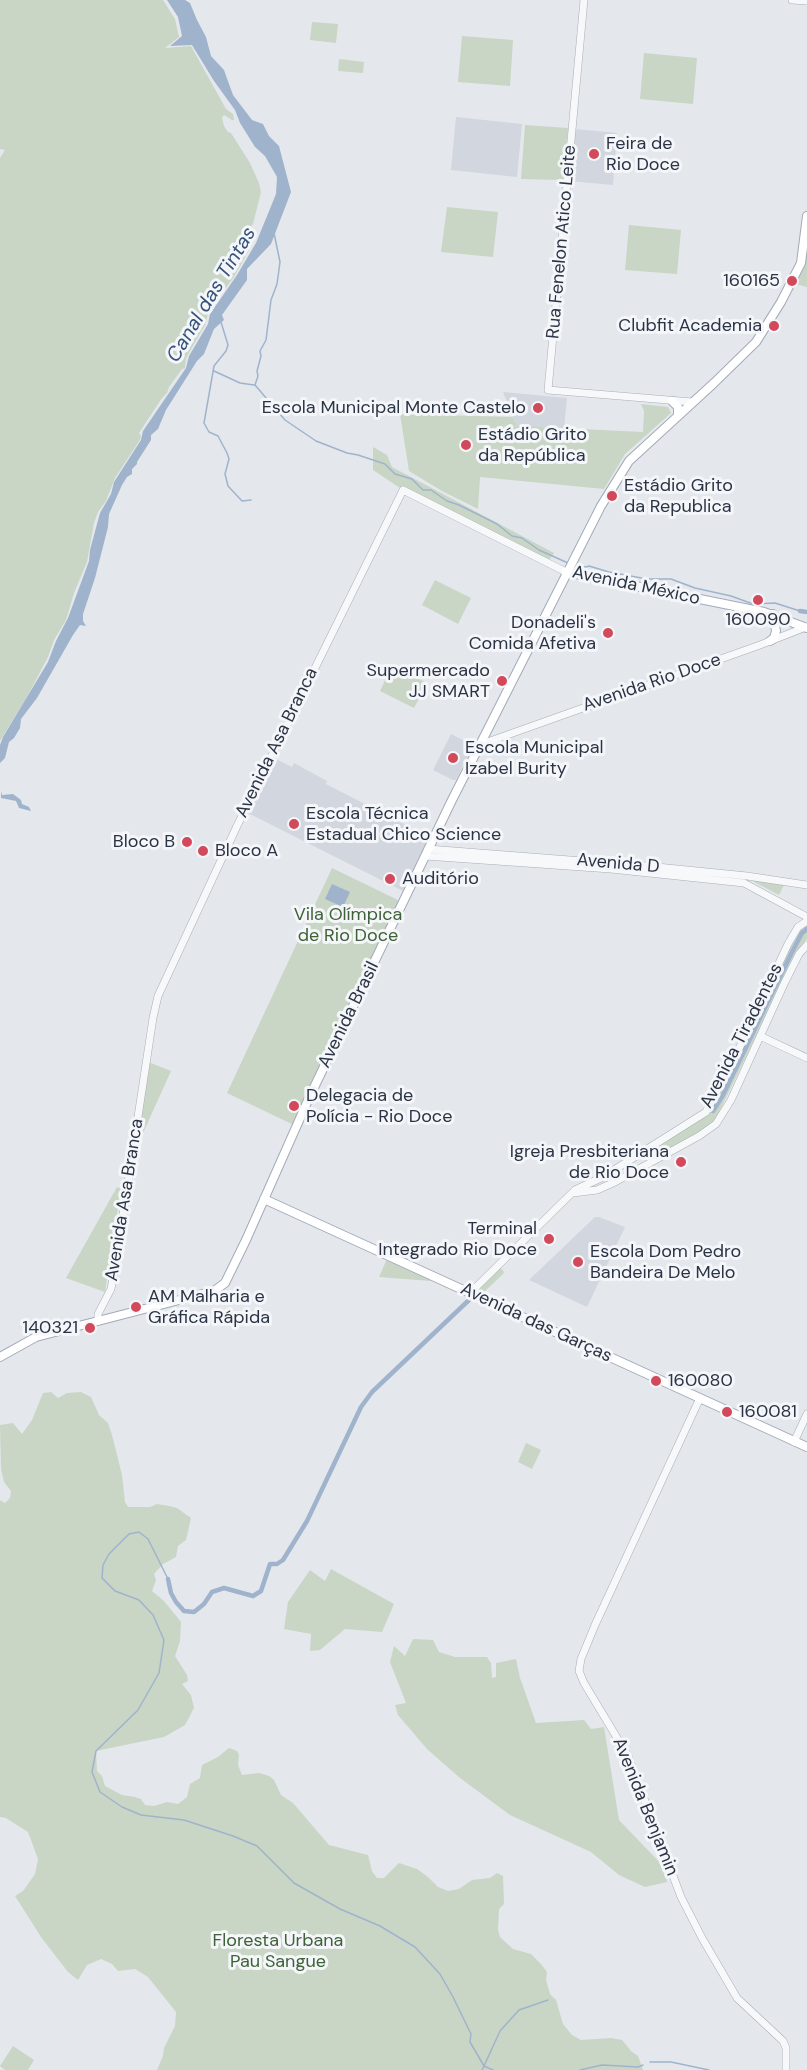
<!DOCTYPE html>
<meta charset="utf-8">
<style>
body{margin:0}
canvas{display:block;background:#e4e7ec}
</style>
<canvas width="807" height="2070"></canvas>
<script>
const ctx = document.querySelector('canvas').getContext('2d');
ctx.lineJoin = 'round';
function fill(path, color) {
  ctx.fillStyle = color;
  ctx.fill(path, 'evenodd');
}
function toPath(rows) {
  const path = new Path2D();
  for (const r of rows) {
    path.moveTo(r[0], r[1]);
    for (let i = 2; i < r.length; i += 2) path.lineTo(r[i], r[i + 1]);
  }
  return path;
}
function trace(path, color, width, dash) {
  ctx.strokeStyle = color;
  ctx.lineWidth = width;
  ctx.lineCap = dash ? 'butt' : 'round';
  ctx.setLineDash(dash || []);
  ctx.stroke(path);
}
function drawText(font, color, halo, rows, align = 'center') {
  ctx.font = font + ' "DM Sans",sans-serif';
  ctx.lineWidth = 6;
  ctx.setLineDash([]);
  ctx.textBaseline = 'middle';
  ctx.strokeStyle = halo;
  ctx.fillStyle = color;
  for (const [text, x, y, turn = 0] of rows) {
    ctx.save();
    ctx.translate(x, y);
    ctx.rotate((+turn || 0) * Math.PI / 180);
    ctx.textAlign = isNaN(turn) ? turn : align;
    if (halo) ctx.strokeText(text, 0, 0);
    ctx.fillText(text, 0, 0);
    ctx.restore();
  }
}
const built = toPath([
 [456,117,522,124,517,177,451,170],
 [575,129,617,133,613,185,570,181],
 [503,392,567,398,564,429,517,426],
 [451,734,473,745,456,780,453,780,433,770],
 [276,759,292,767,294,763,327,781,326,784,429,837,403,891,248,813],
 [595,1217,599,1217,625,1227,587,1307,529,1280]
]);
const green = toPath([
 [0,0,163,0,175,19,179,37,165,48,191,46,226,109,233,114,234,120,232,120,224,115,222,118,224,126,228,132,231,133,250,163,259,183,261,192,253,224,246,233,246,243,254,239,249,250,234,277,209,310,205,325,186,358,185,368,182,369,169,387,167,393,162,398,139,433,141,436,140,440,115,478,106,501,98,512,94,523,87,562,74,593,66,620,54,640,48,657,27,697,0,741,0,158,5,150,0,149],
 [312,22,338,24,336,43,310,40],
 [462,36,513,40,510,86,458,82],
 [644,53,697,58,693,104,640,99],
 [339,59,364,62,363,73,338,71],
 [525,125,568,128,563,180,521,179],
 [447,207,498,212,493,257,441,252],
 [629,225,681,230,677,274,625,270],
 [807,251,807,287,795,284],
 [641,404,668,407,671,413,625,454,604,489,480,477,478,509,442,491,409,471,400,414,513,417,517,426,643,432,644,411],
 [373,447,387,455,392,467,554,553,547,563,400,488,373,470],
 [435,580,471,598,458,624,422,605],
 [392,666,427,683,414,708,380,691],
 [332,868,402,902,296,1126,227,1093],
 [745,877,785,883,779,895],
 [807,922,807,939,801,945,717,1116,707,1130,653,1161,641,1157,695,1123,709,1111,796,931],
 [146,1061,171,1071,134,1153],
 [117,1187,121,1189,105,1292,66,1278],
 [389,1260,430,1279,430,1281,379,1277,386,1261],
 [500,1267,504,1272,503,1274,483,1293,478,1293,479,1287],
 [51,1392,58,1398,67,1393,81,1392,91,1397,99,1415,108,1423,112,1435,122,1475,125,1502,128,1507,150,1507,157,1504,169,1506,177,1508,191,1518,186,1540,178,1546,176,1557,163,1564,154,1574,156,1580,152,1591,164,1601,181,1622,180,1641,175,1656,187,1675,188,1681,182,1684,191,1695,194,1708,185,1725,164,1737,96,1751,97,1771,102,1776,105,1786,122,1795,135,1797,141,1799,145,1805,154,1806,167,1802,178,1804,187,1797,190,1784,200,1778,202,1765,218,1757,229,1748,237,1751,239,1755,238,1765,242,1775,259,1773,269,1776,274,1780,281,1795,293,1803,329,1845,368,1855,372,1871,377,1878,384,1878,399,1863,417,1869,428,1877,438,1887,448,1891,459,1889,472,1880,490,1878,497,1873,503,1876,504,1904,499,1909,498,1930,500,1937,513,1949,531,1954,541,1964,547,1972,546,1980,550,1994,556,2000,563,2024,572,2035,581,2040,611,2038,622,2040,631,2051,638,2056,643,2070,157,2070,163,2056,164,2048,175,2026,176,2012,148,1977,135,1969,118,1971,112,1964,101,1959,87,1965,78,1980,68,1972,41,1937,15,1896,23,1891,35,1874,38,1859,28,1832,6,1818,0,1817,0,1500,5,1503,10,1498,11,1491,4,1482,1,1469,0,1425,13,1423,22,1434,32,1420,43,1393],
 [526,1443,541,1450,532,1469,518,1462],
 [331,1569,394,1604,382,1632,345,1629,320,1650,310,1651,311,1634,284,1629,288,1602,310,1570,325,1581],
 [413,1639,433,1640,439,1652,455,1657,487,1657,491,1663,492,1678,496,1677,496,1663,516,1659,520,1678,536,1723,584,1720,591,1729,604,1727,619,1820,665,1868,667,1882,645,1887,619,1875,591,1852,510,1815,460,1778,427,1749,398,1715,395,1705,406,1703,390,1662,394,1646,405,1656],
 [13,2046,34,2060,28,2070,5,2070,0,2066]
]);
const water = toPath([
 [167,0,185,0,190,3,197,20,206,37,211,56,224,70,233,95,252,120,263,124,269,136,279,146,291,192,271,244,247,269,247,280,222,315,224,320,214,329,204,354,197,361,166,410,158,429,151,435,151,440,137,462,137,464,132,469,132,474,127,477,122,485,109,514,108,527,95,578,83,614,83,621,86,626,80,625,73,635,37,698,21,719,20,728,14,738,9,742,5,758,0,763,0,745,3,737,48,662,56,641,68,618,89,561,90,550,100,513,111,494,114,482,141,440,143,431,186,368,189,356,208,324,210,314,237,275,256,243,276,194,277,177,265,156,255,147,240,123,235,110,214,81,192,45,170,46,182,36,178,17],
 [1,791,2,795,13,794,21,800,22,804,29,807,31,811,19,808,16,801,1,798],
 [332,884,350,892,343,907,325,899]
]);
const stream = toPath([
 [274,233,280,262,277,284,271,300,266,340,260,351,261,356,257,371,258,376,255,385,285,420,316,441,347,453,358,455,385,464,395,474,412,479,423,490,431,490,447,501,459,505,497,524,512,536,522,538,539,550,568,563],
 [221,322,228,345,226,351,214,366,204,423,209,432,218,436,227,453,229,459,225,474,228,486,242,501,251,500],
 [214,371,240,383,254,385],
 [576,566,586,567,589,566,609,572,647,579,671,579,695,588,731,596,753,604,775,603,800,611],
 [168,1579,148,1539,139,1532,129,1534,109,1554,103,1565,102,1578,115,1591,139,1600,153,1615,164,1640,159,1673,138,1710,96,1751,92,1772,100,1792,122,1807,141,1815,184,1820,233,1836,257,1846,294,1883,340,1909,380,1926,415,1947,440,1974,453,1997,471,2034,470,2042,484,2066,482,2070],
 [650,2062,671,2062,709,2070],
 [493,2070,484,2066,500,2031,519,2010,548,2000],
 [580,2070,602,2065,638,2067,643,2065]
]);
const canal = toPath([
 [800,611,807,612],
 [713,1111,723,1095,791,954,802,933,807,929],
 [168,1579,171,1593,176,1602,184,1611,194,1612,204,1604,212,1592,224,1588,253,1596,261,1591,270,1564,277,1564,283,1560,307,1521,361,1407,372,1392,469,1300]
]);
const minor = toPath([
 [584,0,548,390,692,402],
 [792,0,807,1],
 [479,745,760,645,806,627],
 [428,849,647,866,747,876,807,885],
 [425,856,611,869,744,883,807,917],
 [760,1036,807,1058],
 [573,1193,597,1190,615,1182,699,1136,716,1124,731,1100,784,984,799,954,807,945],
 [470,1293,575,1190,603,1177,706,1112,736,1055,788,944,798,927,807,921],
 [98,1321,98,1314,111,1289,116,1261,153,1018,158,996,237,826,403,490,566,572],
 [700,1398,595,1625,581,1659,579,1671,584,1683,628,1756,681,1897,702,1938,737,1998,783,2041,786,2048,786,2070],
 [794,1442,807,1414]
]);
const major = toPath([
 [672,401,678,407,678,415],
 [566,572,764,612,807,628],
 [770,641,774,638,776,631,773,614],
 [264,1199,807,1447],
 [0,1357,36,1337,214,1291,225,1283,246,1240,309,1098,451,802,601,506,629,461,714,383,756,342,781,302,801,263,807,216]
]);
const markers = [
 [594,154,6,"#d1495b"],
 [792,281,6,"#d1495b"],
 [774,326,6,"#d1495b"],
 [538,408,6,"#d1495b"],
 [466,445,6,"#d1495b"],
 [612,496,6,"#d1495b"],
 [758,600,6,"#d1495b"],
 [608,633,6,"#d1495b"],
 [502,681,6,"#d1495b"],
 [453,758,6,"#d1495b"],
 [294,824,6,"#d1495b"],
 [187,842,6,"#d1495b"],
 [203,851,6,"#d1495b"],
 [390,879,6,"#d1495b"],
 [294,1106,6,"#d1495b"],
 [681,1162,6,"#d1495b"],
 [549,1239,6,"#d1495b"],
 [578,1262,6,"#d1495b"],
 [136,1307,6,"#d1495b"],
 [90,1328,6,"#d1495b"],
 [656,1381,6,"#d1495b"],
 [727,1412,6,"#d1495b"]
];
const poiNames = [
 ["Feira de",606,144],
 ["Rio Doce",606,165],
 ["160165",780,281,"right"],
 ["Clubfit Academia",762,326,"right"],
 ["Escola Municipal Monte Castelo",526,408,"right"],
 ["Estádio Grito",478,435],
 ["da República",478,456],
 ["Estádio Grito",624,486],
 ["da Republica",624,507],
 ["160090",758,620,"center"],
 ["Donadeli's",596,623,"right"],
 ["Comida Afetiva",596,644,"right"],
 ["Supermercado",490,671,"right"],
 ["JJ SMART",490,692,"right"],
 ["Escola Municipal",465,748],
 ["Izabel Burity",465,769],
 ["Escola Técnica",306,814],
 ["Estadual Chico Science",306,835],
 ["Bloco B",175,842,"right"],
 ["Bloco A",215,851],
 ["Auditório",402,879],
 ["Delegacia de",306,1096],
 ["Polícia - Rio Doce",306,1117],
 ["Igreja Presbiteriana",669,1152,"right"],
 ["de Rio Doce",669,1173,"right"],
 ["Terminal",537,1229,"right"],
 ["Integrado Rio Doce",537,1250,"right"],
 ["Escola Dom Pedro",590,1252],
 ["Bandeira De Melo",590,1273],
 ["AM Malharia e",148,1297],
 ["Gráfica Rápida",148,1318],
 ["140321",78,1328,"right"],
 ["160080",668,1381],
 ["160081",739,1412]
];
const streetNames = [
 ["Rua Fenelon Atico Leite",562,242,-85],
 ["Avenida México",636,586,12],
 ["Avenida Rio Doce",652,683,-19],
 ["Avenida Asa Branca",277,743,-64],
 ["Avenida D",618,864,5],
 ["Avenida Brasil",349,1015,-64],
 ["Avenida Tiradentes",742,1036,-63],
 ["Avenida Asa Branca",125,1200,-81],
 ["Avenida das Garças",536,1323,25],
 ["Avenida Benjamin",645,1807,68]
];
const parkNames = [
 ["Vila Olímpica",348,915],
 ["de Rio Doce",348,936],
 ["Floresta Urbana",278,1941],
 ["Pau Sangue",278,1962]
];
const waterNames = [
 ["Canal das Tintas",212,295,-59]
];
fill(built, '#d2d6de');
fill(green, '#c9d6c5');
fill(water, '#9fb4cc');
trace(stream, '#9fb4cc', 1.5);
trace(canal, '#9fb4cc', 4.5);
trace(minor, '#a9aeb7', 8);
trace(major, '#a3abb8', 10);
trace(minor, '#f7f8fa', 7);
trace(major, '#fff', 8);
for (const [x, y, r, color] of markers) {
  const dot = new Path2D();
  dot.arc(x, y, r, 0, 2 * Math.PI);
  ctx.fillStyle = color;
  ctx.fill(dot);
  trace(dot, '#f4f6f9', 2);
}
drawText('18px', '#2b3445', '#f4f6f9', poiNames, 'left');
drawText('18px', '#2b3445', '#f4f6f9', streetNames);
drawText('18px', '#3f6138', '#f4f6f9', parkNames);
drawText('italic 20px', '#34527a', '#f4f6f9', waterNames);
</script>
